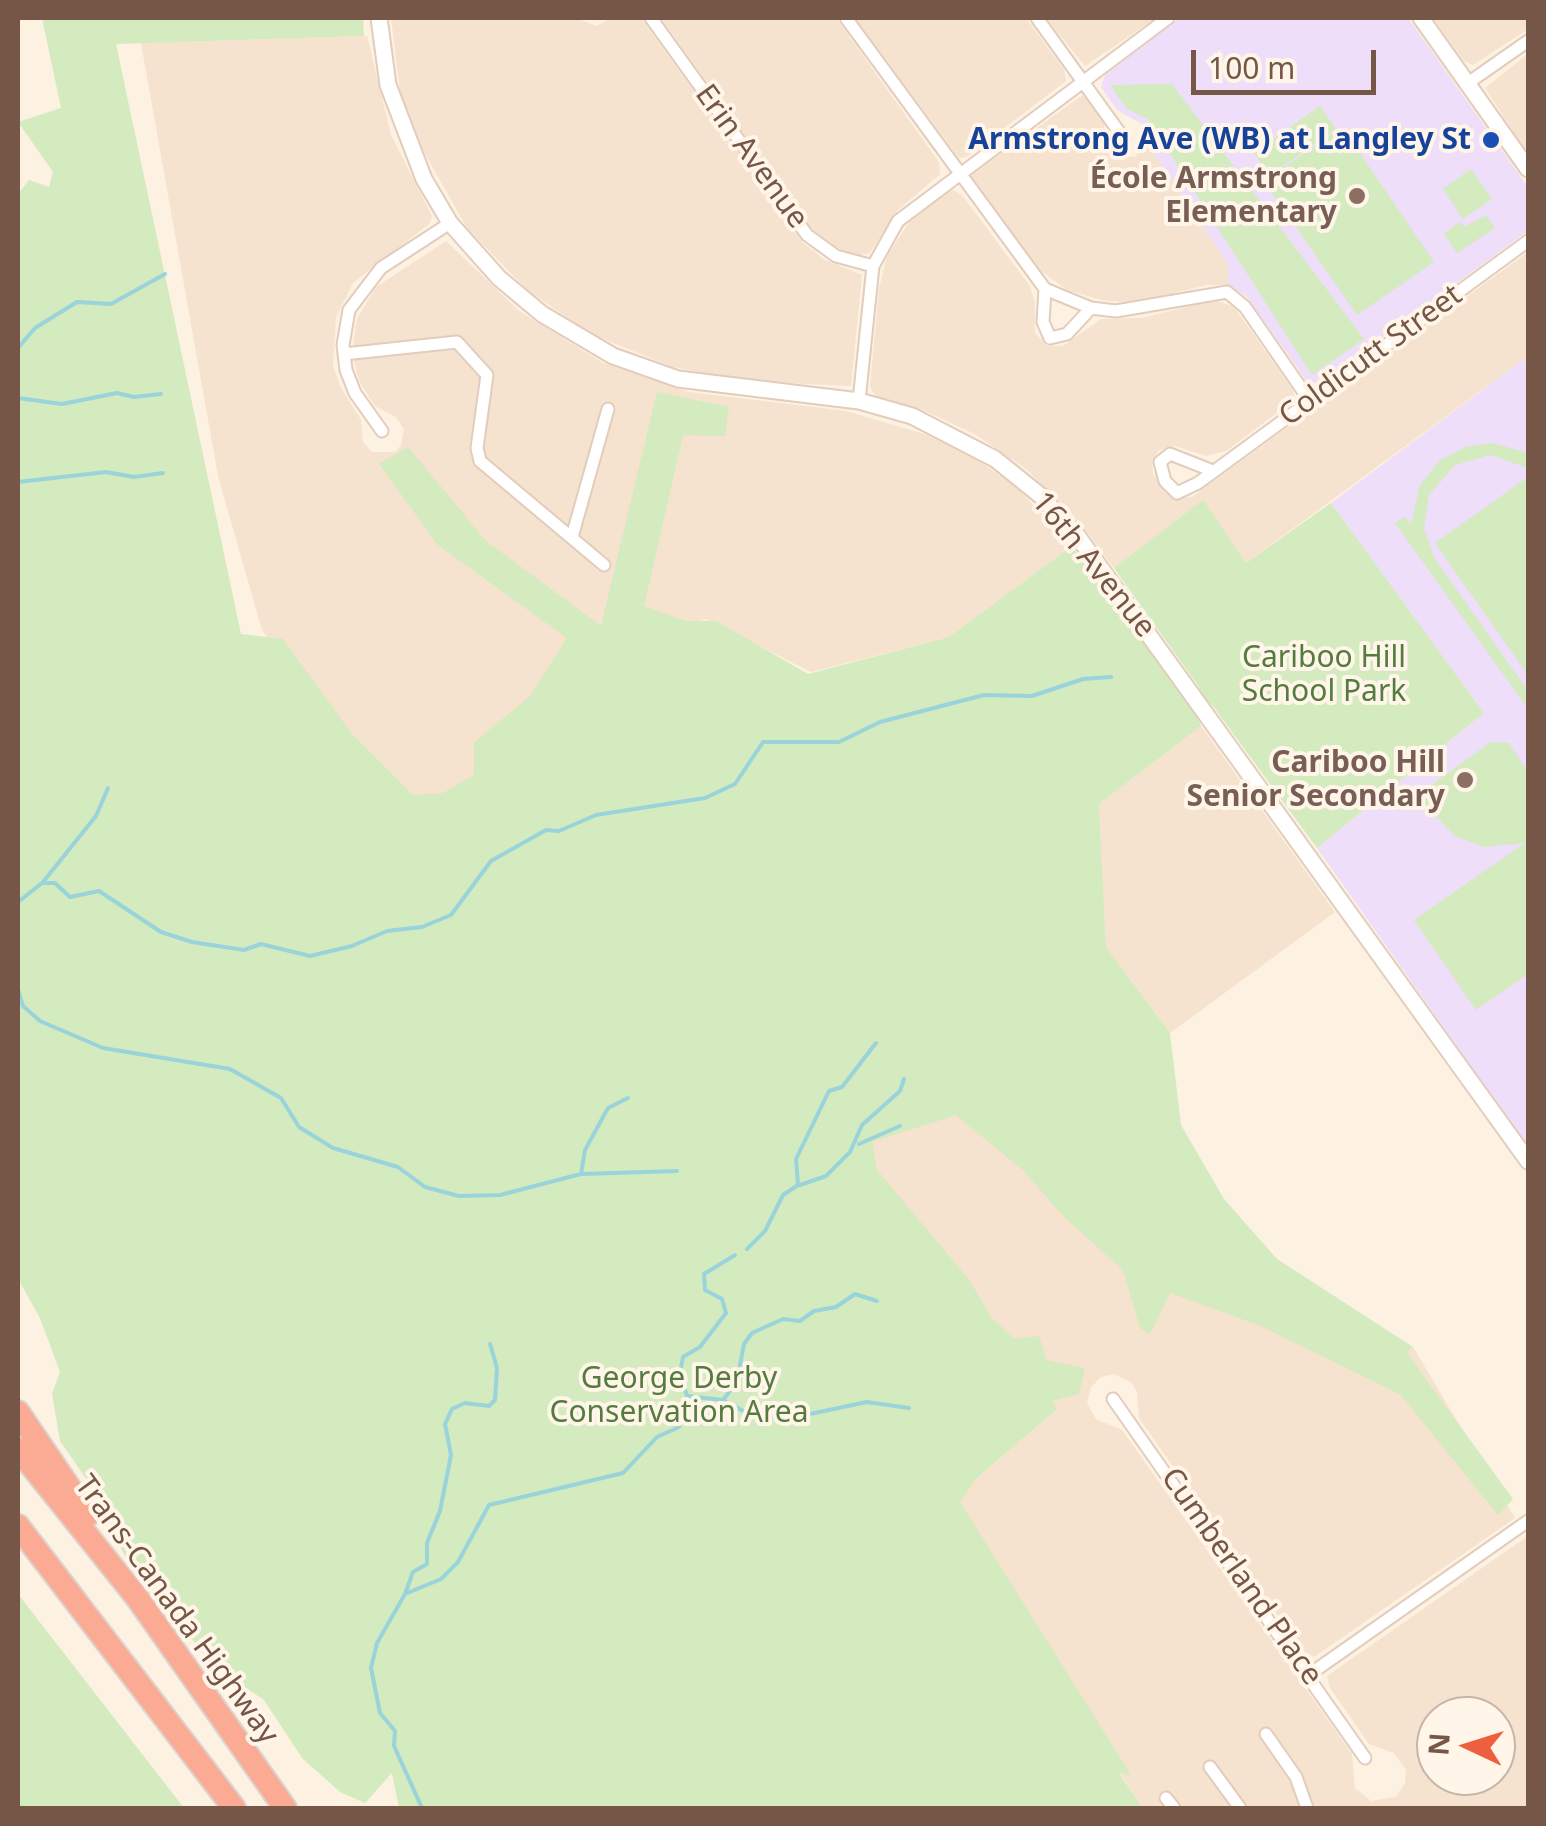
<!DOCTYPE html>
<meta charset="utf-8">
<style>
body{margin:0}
#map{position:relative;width:1546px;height:1826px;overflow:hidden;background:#fdf1e1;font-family:"Noto Sans",sans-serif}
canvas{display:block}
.frame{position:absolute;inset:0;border:20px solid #765647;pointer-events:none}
.north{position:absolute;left:1416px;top:1696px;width:100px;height:100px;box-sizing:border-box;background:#fff5e8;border:2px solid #c8b5a8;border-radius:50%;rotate:274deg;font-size:28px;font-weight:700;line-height:40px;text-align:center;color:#765647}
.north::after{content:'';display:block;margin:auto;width:35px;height:45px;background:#ee5f3f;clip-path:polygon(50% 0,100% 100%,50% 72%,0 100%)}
.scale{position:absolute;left:1191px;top:50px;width:185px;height:45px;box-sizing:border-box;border:5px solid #765647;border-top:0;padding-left:12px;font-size:30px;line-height:35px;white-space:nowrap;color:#765647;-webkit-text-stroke:8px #fff5e8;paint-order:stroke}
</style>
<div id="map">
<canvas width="1546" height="1826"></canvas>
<div class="frame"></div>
<div class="north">N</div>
<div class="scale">100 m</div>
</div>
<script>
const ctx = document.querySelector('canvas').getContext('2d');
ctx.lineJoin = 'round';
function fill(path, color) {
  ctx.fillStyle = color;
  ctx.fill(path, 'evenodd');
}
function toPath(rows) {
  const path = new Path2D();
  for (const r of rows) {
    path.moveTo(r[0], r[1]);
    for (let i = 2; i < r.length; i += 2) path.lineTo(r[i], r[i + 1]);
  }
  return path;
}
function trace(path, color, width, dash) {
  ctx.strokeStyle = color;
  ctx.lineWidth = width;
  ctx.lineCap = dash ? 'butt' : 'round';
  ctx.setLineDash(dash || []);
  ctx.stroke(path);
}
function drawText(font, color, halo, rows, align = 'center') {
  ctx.font = font + ' "Noto Sans",sans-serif';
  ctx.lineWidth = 8;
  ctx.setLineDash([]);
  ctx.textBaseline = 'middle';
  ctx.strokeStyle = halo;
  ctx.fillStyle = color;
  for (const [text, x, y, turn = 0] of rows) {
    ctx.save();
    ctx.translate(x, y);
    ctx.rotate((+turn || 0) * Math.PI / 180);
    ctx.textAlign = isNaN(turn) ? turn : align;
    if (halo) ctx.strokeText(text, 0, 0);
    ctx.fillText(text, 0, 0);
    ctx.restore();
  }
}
const residential = toPath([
 [391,18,575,18,597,26,610,18,641,18,802,242,825,260,862,275,851,386,746,381,673,367,591,334,527,290,467,228,420,145,401,98],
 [661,18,836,18,939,162,940,174,898,210,870,253,859,255,829,245,808,225],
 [855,18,1026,18,1064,70,1066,81,966,157,959,158],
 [1046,18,1156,18,1085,66],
 [1433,18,1528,18,1528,29,1473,65,1464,61],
 [367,36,391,135,432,216,429,224,353,283,336,317,333,366,341,388,361,420,363,442,372,452,395,452,401,445,404,429,396,417,375,406,359,381,352,353,357,319,376,287,446,241,519,311,603,363,688,392,846,411,927,435,976,459,1017,488,1072,546,949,637,811,672,706,619,687,626,444,812,388,797,262,630,218,476,141,43],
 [1528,54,1528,154,1485,88],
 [1083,95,1104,120,1106,141,1114,155,1135,157,1147,143,1228,264,1228,285,1207,285,1138,302,1105,301,1067,290,1033,265,972,180,972,174],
 [951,189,962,195,1029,285,1035,301,1035,333,1047,346,1063,346,1101,319,1142,318,1214,300,1234,307,1293,390,1294,400,1226,451,1206,456,1175,446,1159,450,1152,461,1153,474,1174,499,1192,497,1528,252,1528,356,1246,563,1203,501,1114,568,1071,512,1026,469,975,434,923,410,876,396,870,387,879,289,887,256,912,218],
 [1201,726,1335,912,1170,1033,1106,947,1099,804],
 [964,1102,1386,1373,1413,1347,1515,1518,1314,1657,1303,1651,1139,1418,1137,1392,1131,1382,1114,1374,1101,1377,1091,1387,1087,1403,1096,1419,1122,1430,1352,1754,1355,1788,1371,1801,1396,1797,1405,1783,1406,1770,1394,1753,1369,1744,1330,1688,1327,1676,1528,1536,1528,1808,1143,1808,1037,1647,950,1502,1057,1409,981,1303,892,1202,859,1144],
 [1436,1716,1496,1716,1496,1776,1436,1776]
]);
const education = toPath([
 [1179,18,1408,18,1528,187,1528,231,1320,383,1308,383,1247,297,1228,285,1228,264,1147,143,1144,125,1117,110,1101,87,1105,75],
 [1528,356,1528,1147,1317,848,1484,713,1331,503]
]);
const green = toPath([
 [42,18,363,18,364,36,116,44,241,634,283,639,352,734,413,795,443,793,474,775,474,743,530,696,567,638,438,545,379,464,408,447,486,541,601,626,657,392,729,407,725,436,683,435,644,606,686,621,716,621,808,674,949,637,1072,546,1195,711,1201,726,1099,804,1106,947,1170,1033,1181,1125,1224,1199,1277,1259,1413,1347,1407,1353,1513,1499,1498,1515,1401,1395,1261,1326,1170,1293,1150,1334,1140,1328,1123,1270,1063,1216,1024,1171,956,1115,872,1142,877,1170,970,1281,991,1317,1014,1339,1039,1336,1046,1360,1085,1368,1079,1394,1052,1401,1057,1409,976,1479,960,1502,1131,1775,1119,1773,1143,1808,399,1808,392,1773,365,1803,340,1792,302,1758,264,1700,215,1667,127,1561,94,1490,60,1441,52,1394,60,1372,40,1318,18,1279,18,194,29,180,49,187,53,172,18,122,61,108],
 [1172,84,1364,339,1312,375,1148,119,1127,109,1110,85],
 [1320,106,1336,129,1269,176,1254,153],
 [1342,127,1434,262,1357,315,1264,181],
 [1471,169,1492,199,1463,219,1443,189],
 [1486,215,1495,228,1457,253,1444,234,1459,222,1465,227],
 [1492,443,1528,453,1528,468,1490,455,1455,465,1429,495,1424,529,1435,559,1528,691,1528,709,1395,523,1405,517,1411,524,1420,485,1439,461,1465,447],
 [1528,477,1528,675,1435,543],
 [1203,500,1246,563,1331,503,1484,713,1317,848,1213,706,1201,696,1199,687,1114,568],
 [1491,742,1509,743,1528,772,1528,974,1476,1010,1414,920,1525,843,1484,847,1455,836,1416,796],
 [18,1594,184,1808,18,1808]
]);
const stream = toPath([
 [18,348,35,328,77,302,111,304,165,274],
 [18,398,62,404,117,393,134,397,161,394],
 [18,482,106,472,134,477,163,473],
 [43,882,96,816,108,788],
 [18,902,42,883,55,883,70,897,99,891,161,932,192,942,244,950,261,944,310,956,352,946,387,931,422,927,451,915,491,861,546,830,559,831,596,815,705,798,735,784,763,742,839,742,880,722,984,695,1032,696,1083,679,1111,677],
 [18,989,23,1006,40,1021,103,1048,230,1069,281,1098,299,1127,333,1148,398,1167,425,1187,459,1196,500,1195,581,1174,677,1171],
 [859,1144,900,1126],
 [581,1174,585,1150,608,1108,628,1098],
 [800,1185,826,1176,850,1152,862,1125,900,1091,904,1079],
 [747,1249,765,1231,783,1195,798,1185,796,1159,829,1091,842,1087,876,1043],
 [687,1396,723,1400,745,1412,786,1419,867,1402,909,1408],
 [724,1399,737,1381,744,1344,752,1333,783,1319,800,1321,814,1311,836,1307,855,1294,877,1301],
 [405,1594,413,1572,427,1564,427,1543,440,1511,451,1455,445,1424,452,1409,465,1403,489,1406,495,1400,497,1368,490,1344],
 [422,1808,394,1746,395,1731,380,1713,371,1668,377,1643,405,1594,441,1579,458,1562,489,1505,623,1473,657,1437,679,1427,687,1396,680,1373,683,1357,700,1347,726,1313,722,1299,705,1290,704,1274,735,1255]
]);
const minor = toPath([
 [651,18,807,235,836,256,873,266],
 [846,18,1045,289,1091,308,1116,311,1227,292,1245,307,1310,401],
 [1037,18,1122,136],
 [1468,83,1528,41],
 [1045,289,1043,322,1050,338,1067,334,1091,308],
 [344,354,457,342,487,375,477,448,480,461,604,565],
 [859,401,873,266,898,221,1168,18],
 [382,431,355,393,346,370,343,345,349,310,381,268,450,223],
 [1213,471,1170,454,1160,462,1165,481,1177,493,1198,483,1528,241],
 [572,537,608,409],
 [1113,1399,1365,1758],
 [1310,1674,1528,1521],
 [1266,1734,1296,1777,1307,1808],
 [1210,1767,1240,1808],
 [1166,1798,1174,1808]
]);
const tertiary = toPath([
 [379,18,388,85,424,179,450,223,499,278,542,314,613,356,678,379,859,401,912,416,995,459,1041,496,1076,534,1528,1161],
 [1421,18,1528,169]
]);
const motorway = toPath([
 [18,1412,88,1515],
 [18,1449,138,1599,285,1808],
 [18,1526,234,1808]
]);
const markers = [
 [1491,140,10,"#1a4fb4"],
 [1357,196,10,"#8d6e63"],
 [1465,780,10,"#8d6e63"]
];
const transitNames = [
 ["Armstrong Ave (WB) at Langley St",1471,140]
];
const streetNames = [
 ["Erin Avenue",751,157,54],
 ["Coldicutt Street",1371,356,-36],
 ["16th Avenue",1093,565,51],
 ["Cumberland Place",1241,1577,55],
 ["Trans-Canada Highway",176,1610,54]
];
const educationNames = [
 ["École Armstrong",1337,179],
 ["Elementary",1337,213],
 ["Cariboo Hill",1445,763],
 ["Senior Secondary",1445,797]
];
const parkNames = [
 ["Cariboo Hill",1324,658],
 ["School Park",1324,692],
 ["George Derby",679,1379],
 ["Conservation Area",679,1413]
];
fill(residential, '#f5e2cf');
fill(education, '#eedef9');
fill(green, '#d3ebbf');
trace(stream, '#9ad3da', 4);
trace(minor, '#e2cdbc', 15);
trace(tertiary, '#e2cdbc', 19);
trace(motorway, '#dbd3cf', 26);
trace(minor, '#fff', 11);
trace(tertiary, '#fff', 15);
trace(motorway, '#fbab94', 22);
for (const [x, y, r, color] of markers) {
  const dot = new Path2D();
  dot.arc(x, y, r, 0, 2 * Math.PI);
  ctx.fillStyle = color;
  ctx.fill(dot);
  trace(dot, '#fff5e8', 4);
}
drawText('bold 30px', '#164399', '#fff5e8', transitNames, 'right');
drawText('30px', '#765647', '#fff5e8', streetNames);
drawText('bold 30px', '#785e54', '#fff5e8', educationNames, 'right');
drawText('30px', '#537c3e', '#fff5e8', parkNames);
</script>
